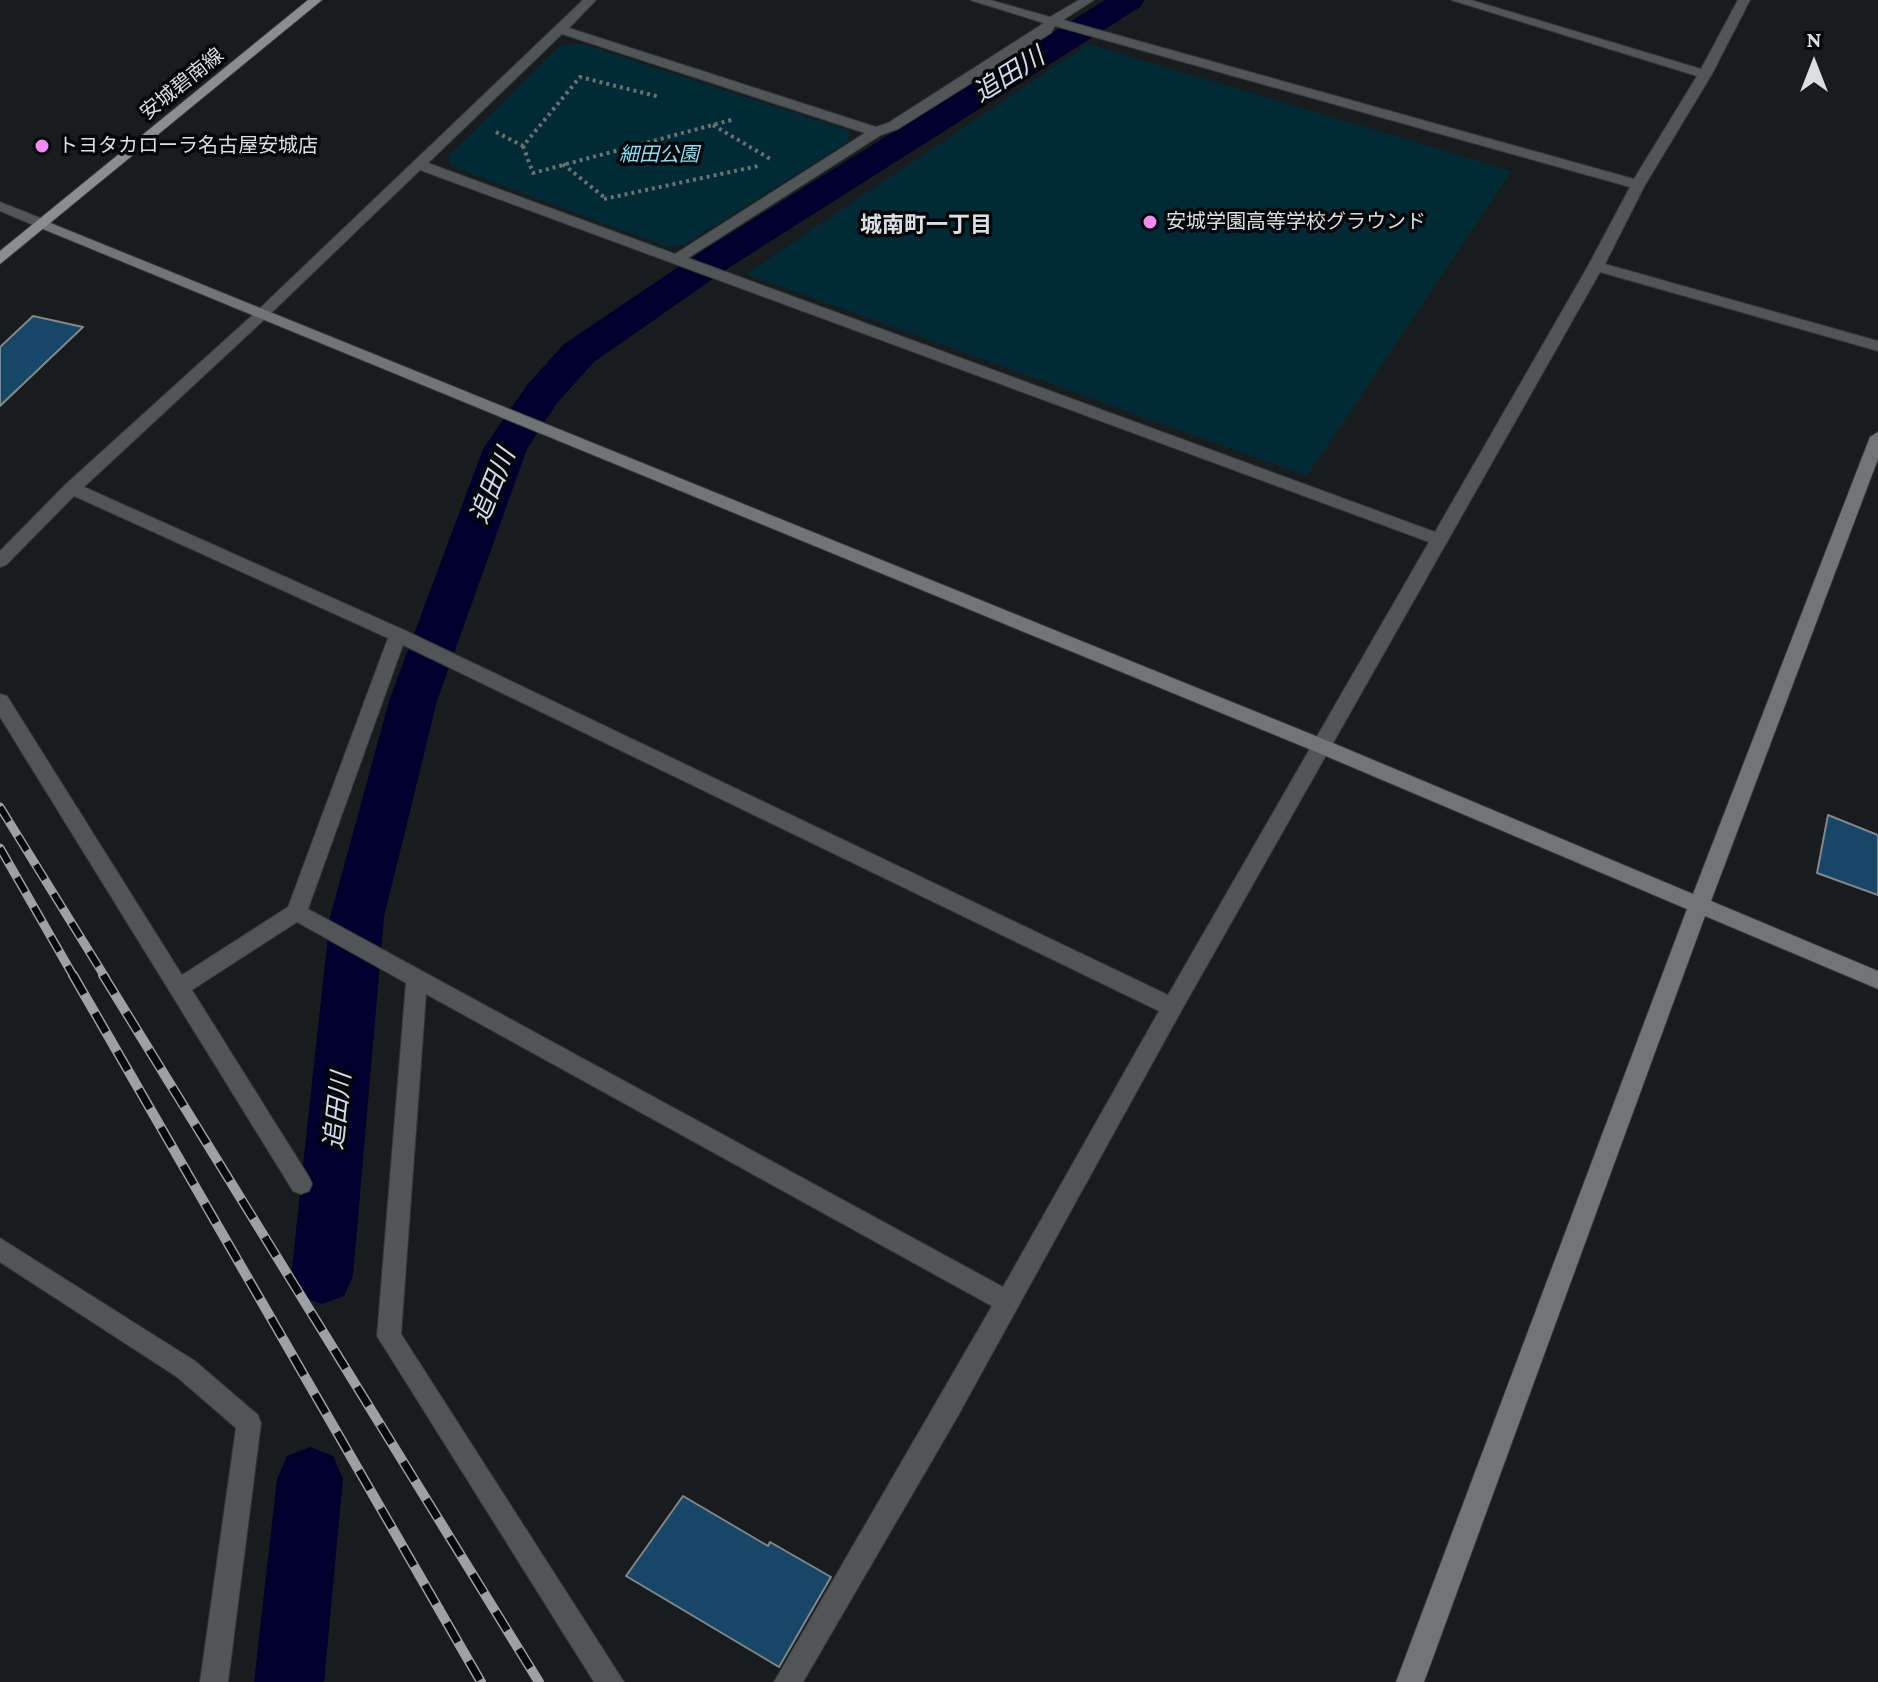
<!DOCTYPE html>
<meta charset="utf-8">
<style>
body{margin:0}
#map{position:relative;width:1878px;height:1682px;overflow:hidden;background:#181c1d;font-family:"Crimson Pro",serif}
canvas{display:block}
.north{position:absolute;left:1774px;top:24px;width:80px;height:80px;-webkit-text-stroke:6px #050607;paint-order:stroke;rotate:0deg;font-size:22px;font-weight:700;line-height:32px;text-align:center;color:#dcdfe0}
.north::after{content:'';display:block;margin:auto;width:28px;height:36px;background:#dcdfe0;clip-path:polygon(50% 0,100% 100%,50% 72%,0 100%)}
</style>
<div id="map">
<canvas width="1878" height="1682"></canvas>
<div class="north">N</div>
</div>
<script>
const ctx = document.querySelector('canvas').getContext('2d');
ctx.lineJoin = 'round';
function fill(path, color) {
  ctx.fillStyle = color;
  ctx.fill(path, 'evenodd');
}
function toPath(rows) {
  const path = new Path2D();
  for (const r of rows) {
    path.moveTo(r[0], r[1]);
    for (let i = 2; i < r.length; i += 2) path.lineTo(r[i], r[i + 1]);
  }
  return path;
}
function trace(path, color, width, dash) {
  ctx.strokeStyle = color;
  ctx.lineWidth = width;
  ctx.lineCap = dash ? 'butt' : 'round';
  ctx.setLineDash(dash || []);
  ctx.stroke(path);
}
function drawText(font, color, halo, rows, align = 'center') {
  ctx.font = font + ' "Crimson Pro","Noto Sans JP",serif';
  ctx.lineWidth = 7;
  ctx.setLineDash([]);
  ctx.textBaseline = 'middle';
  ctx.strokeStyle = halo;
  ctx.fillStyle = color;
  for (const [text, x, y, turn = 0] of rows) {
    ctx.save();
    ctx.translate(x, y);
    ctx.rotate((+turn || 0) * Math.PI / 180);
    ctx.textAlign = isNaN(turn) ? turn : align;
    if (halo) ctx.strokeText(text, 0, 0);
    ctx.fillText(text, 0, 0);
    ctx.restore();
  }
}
const green = toPath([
 [583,44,850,131,849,141,684,245,667,247,451,166,448,156,561,45],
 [1088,44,1512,171,1307,476,746,274]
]);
const canal = toPath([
 [1105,0,1145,0,1140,7,730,267,594,362,557,403,527,449,437,701,384,917,353,1276,344,1296,322,1304,300,1296,291,1276,330,917,389,701,483,449,527,385,564,344,702,251,1105,0],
 [310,1447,333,1456,343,1479,324,1682,254,1682,277,1479,287,1456,310,1447]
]);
const building = toPath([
 [33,316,83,327,0,406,0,347,33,316],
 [1828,815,1878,835,1878,895,1817,873,1828,815],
 [683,1496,768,1546,770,1542,831,1577,779,1667,626,1576,683,1496]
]);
const path = toPath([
 [713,125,772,160],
 [496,132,523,146,580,77,660,97],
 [523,146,533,173,735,119],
 [563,164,605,198],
 [604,199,758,166]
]);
const street = toPath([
 [583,0,596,0,569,28,876,127,888,123,1044,23,970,0,990,0,1050,17,1079,0,1094,0,1063,20,1634,179,1697,76,1451,0,1471,0,1701,69,1738,0,1750,0,1712,74,1645,185,1605,264,1878,341,1878,351,1600,272,1180,1013,955,1421,803,1682,774,1682,992,1306,426,994,401,1334,624,1682,594,1682,377,1336,406,983,297,922,192,990,309,1177,312,1184,309,1191,301,1194,293,1191,0,717,0,694,7,696,182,975,288,907,388,638,74,496,6,565,0,567,0,551,66,484,257,311,583,0],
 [1055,26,1630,187,1588,266,1435,532,688,258,881,135,898,129,1051,33,1055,26],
 [562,34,865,133,675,254,428,163,562,34],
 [420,170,1429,542,1168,995,404,630,84,487,267,317,420,170],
 [403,645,1159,1011,1003,1287,308,909,403,645],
 [0,202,48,221,50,224,48,227,38,227,0,211,0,202],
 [0,1238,195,1361,258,1415,261,1423,228,1682,200,1682,236,1428,177,1377,0,1262,0,1238]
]);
const secondary = toPath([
 [43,220,1328,741,1693,894,1870,437,1878,432,1878,459,1711,901,1878,971,1878,989,1705,916,1424,1682,1396,1682,1687,909,1314,751,38,227,38,221,43,220]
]);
const primary = toPath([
 [308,0,322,0,0,264,0,251,308,0]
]);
const railFar1 = toPath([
 [0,807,105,977],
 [0,848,74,977]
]);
const rail = toPath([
 [73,975,481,1682],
 [103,975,539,1682]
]);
const markers = [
 [42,146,8,"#f18af4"],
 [1150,222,8,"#f18af4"]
];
const farStreetnames = [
 ["安城碧南線",182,84,-39]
];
const farPoinames = [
 ["トヨタカローラ名古屋安城店",58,146],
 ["安城学園高等学校グラウンド",1166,222]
];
const farParknames = [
 ["細田公園",659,155]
];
const farNeighbourhoodnames = [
 ["城南町一丁目",926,225]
];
const waterNames = [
 ["追田川",1009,75,-32],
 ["追田川",493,486,-68],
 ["追田川",338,1111,-84]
];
fill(green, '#002b36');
fill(canal, '#00002e');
fill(building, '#164767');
trace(building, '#83878a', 2);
trace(street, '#333738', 2);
trace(secondary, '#333738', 2);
trace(primary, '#333738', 2);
trace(path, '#6d7172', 4, [3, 4]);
fill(street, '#525555');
fill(secondary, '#727575');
fill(primary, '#8a8e8e');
trace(railFar1, '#9ea1a2', 9);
trace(rail, '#9ea1a2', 10);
trace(railFar1, '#050607', 6, [17]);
trace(rail, '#050607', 7, [22]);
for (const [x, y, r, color] of markers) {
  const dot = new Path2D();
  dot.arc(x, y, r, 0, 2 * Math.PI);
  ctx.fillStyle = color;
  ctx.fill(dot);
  trace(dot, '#050607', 3);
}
drawText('20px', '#dcdfe0', '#050607', farStreetnames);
drawText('20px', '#dcdfe0', '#050607', farPoinames, 'left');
drawText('italic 20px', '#87dffa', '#050607', farParknames);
drawText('bold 22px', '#dbe0e2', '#050607', farNeighbourhoodnames);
drawText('italic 26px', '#d0dbf0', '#050607', waterNames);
</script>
